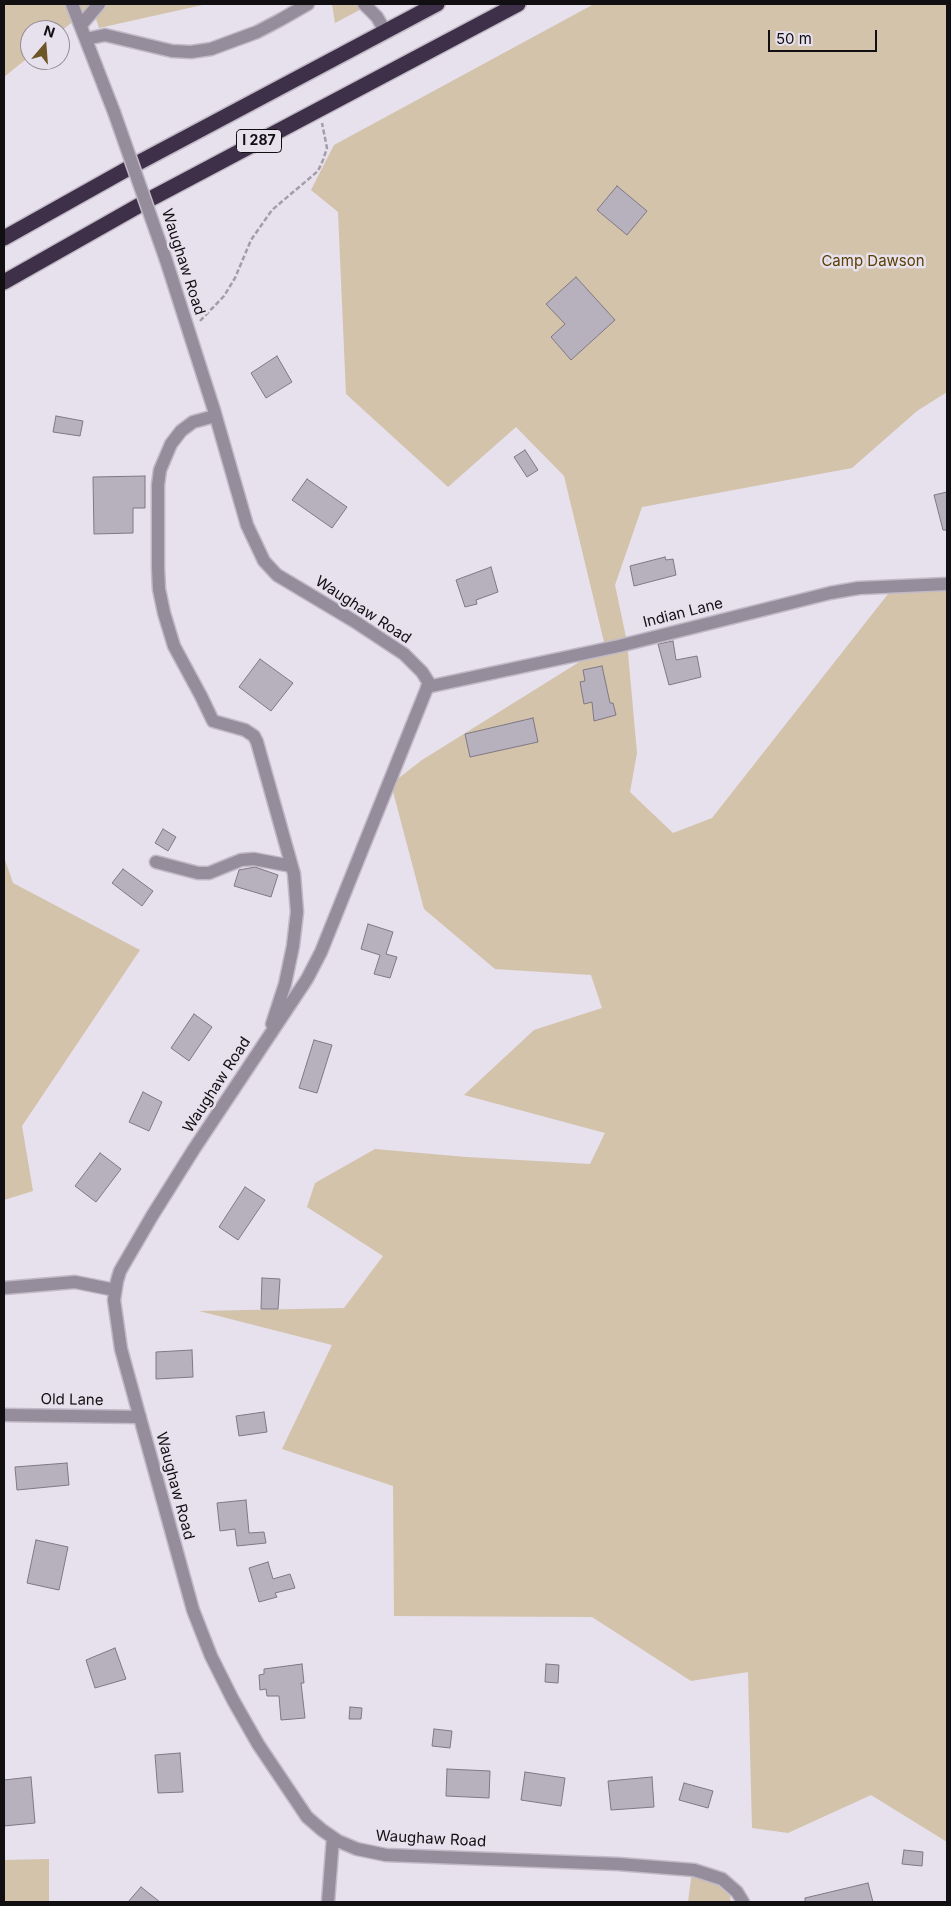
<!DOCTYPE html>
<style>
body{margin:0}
#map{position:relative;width:951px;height:1906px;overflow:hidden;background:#e7e0ed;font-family:Inter,sans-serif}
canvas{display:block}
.frame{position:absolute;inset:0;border:5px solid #120f13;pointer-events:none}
.north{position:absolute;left:20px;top:20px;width:50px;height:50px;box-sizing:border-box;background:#e7e0ed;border:1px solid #928c96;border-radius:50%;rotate:18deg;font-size:14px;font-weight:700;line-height:20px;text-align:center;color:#120f13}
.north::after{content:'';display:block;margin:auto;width:18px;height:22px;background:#6e5526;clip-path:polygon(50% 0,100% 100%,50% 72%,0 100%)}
.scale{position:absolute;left:768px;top:30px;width:109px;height:22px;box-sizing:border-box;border:2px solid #120f13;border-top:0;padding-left:6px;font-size:15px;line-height:18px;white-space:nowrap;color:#120f13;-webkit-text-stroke:4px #e7e0ed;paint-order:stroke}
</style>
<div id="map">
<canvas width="951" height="1906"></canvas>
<div class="frame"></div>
<div class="north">N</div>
<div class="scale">50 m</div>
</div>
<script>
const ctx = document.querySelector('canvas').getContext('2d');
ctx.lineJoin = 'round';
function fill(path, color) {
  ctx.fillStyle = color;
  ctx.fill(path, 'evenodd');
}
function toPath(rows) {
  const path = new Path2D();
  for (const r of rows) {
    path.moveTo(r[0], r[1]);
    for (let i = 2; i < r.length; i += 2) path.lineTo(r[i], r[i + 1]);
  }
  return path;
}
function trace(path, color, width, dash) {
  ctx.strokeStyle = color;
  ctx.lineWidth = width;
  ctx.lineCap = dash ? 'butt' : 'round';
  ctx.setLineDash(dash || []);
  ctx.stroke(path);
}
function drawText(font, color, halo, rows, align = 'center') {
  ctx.font = font + ' Inter,sans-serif';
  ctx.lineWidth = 5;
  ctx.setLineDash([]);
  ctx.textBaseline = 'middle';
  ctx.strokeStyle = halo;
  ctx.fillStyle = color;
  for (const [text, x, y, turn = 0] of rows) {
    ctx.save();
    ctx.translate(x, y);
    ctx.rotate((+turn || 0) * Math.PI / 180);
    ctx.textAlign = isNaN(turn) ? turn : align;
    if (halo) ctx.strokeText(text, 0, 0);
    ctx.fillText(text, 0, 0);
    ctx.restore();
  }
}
const green = toPath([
 [4,4,207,4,99,28,92,6,60,32,60,30,30,30,30,56,4,77],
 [332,4,371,4,335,23],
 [594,4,947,4,947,392,917,411,852,468,642,507,615,585,627,642,637,753,630,792,673,833,712,818,899,580,947,581,947,1842,871,1795,788,1833,752,1828,748,1672,691,1681,592,1617,394,1616,393,1486,282,1449,332,1345,199,1311,344,1308,383,1256,307,1207,315,1183,375,1149,466,1157,590,1164,605,1133,464,1095,534,1030,602,1008,591,975,495,969,424,909,391,784,422,760,605,646,564,476,516,427,448,487,346,394,338,212,311,190,334,145],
 [4,857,13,883,140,950,22,1126,33,1191,4,1200],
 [49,1859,49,1902,4,1902,4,1860],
 [693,1863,730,1896,731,1902,688,1902]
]);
const building = toPath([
 [617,186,647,211,627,235,597,210,617,186],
 [576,277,615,320,571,360,551,337,565,324,546,304,576,277],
 [277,356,292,382,266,398,251,373,277,356],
 [56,416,83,421,80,436,53,432,56,416],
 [525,450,538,470,527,477,514,457,525,450],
 [145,476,145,508,133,508,133,533,94,534,93,477,145,476],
 [307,479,347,507,332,528,292,500,307,479],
 [947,492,947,530,943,530,934,495,947,492],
 [665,557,666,560,673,559,676,575,634,586,630,566,665,557],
 [491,567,498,592,476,600,477,604,465,607,456,580,491,567],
 [673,641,676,660,697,656,701,677,669,685,658,644,673,641],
 [260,659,293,683,271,711,239,687,260,659],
 [602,666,610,703,613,703,616,715,594,721,592,702,584,704,580,682,585,681,583,670,602,666],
 [533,718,538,742,470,757,465,734,533,718],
 [163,829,176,837,168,851,155,843,163,829],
 [255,867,278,875,271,897,234,886,239,870,255,867],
 [123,869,153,891,142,906,112,883,123,869],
 [368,924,393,932,386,954,397,957,390,978,374,974,380,955,361,949,368,924],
 [194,1014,212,1027,189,1061,171,1048,194,1014],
 [314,1040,332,1045,317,1093,299,1088,314,1040],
 [143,1092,162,1102,149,1131,129,1122,143,1092],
 [100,1153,121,1169,96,1202,75,1186,100,1153],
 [245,1187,265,1200,238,1240,219,1227,245,1187],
 [262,1278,280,1279,278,1309,261,1309,262,1278],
 [192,1350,193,1377,156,1379,156,1352,192,1350],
 [264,1412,267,1432,239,1436,236,1416,264,1412],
 [67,1463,69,1485,17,1490,15,1467,67,1463],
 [246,1500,249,1533,264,1532,266,1543,237,1546,235,1529,220,1531,217,1503,246,1500],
 [36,1540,68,1547,59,1590,27,1583,36,1540],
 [268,1562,273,1579,290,1574,295,1588,275,1593,277,1597,259,1602,249,1568,268,1562],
 [115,1648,126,1679,95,1688,86,1660,115,1648],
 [302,1664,304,1683,301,1683,305,1718,281,1720,279,1696,267,1696,266,1689,260,1690,259,1675,264,1674,264,1669,302,1664],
 [546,1664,559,1665,558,1683,545,1682,546,1664],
 [350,1707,362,1708,361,1719,349,1719,350,1707],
 [434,1729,452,1731,450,1748,432,1746,434,1729],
 [180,1753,183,1792,158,1793,155,1755,180,1753],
 [447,1769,490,1771,489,1798,446,1796,447,1769],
 [525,1772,565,1778,561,1806,521,1800,525,1772],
 [31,1777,35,1823,4,1826,4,1780,31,1777],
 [652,1777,654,1807,611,1810,608,1781,652,1777],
 [684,1783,713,1791,708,1808,679,1800,684,1783],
 [904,1850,923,1852,922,1866,902,1864,904,1850],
 [868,1883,873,1902,805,1902,805,1898,868,1883],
 [141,1887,160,1902,128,1902,141,1887]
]);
const path = toPath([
 [200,321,224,296,235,278,251,240,272,210,318,171,323,160,327,148,322,123]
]);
const minor = toPath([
 [72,4,114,112],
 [364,4,377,17,385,31],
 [81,25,99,4],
 [86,39,105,35,172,51,191,52,211,49,257,32,280,20,308,4],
 [166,260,214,410,247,525,264,561,277,575,354,621,404,654,422,672,429,683,321,952,307,979,194,1149,152,1216,120,1271,117,1281,114,1300,121,1349,193,1610,211,1656,233,1700,258,1744,307,1817,322,1830,338,1841,357,1849,386,1855,618,1864,694,1870,722,1879,737,1892,743,1902],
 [215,416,193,422,181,431,171,444,160,470,158,485,158,568,159,589,164,613,174,646,201,696,213,721,245,730,254,736,257,742,294,874,297,912,293,946,285,984,272,1024],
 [427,687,619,646,830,593,859,588,947,584],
 [156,862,198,873,209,873,241,860,254,859,291,866],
 [4,1288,75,1282,115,1290],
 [4,1415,140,1417],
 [328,1902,333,1838]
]);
const highway = toPath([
 [4,238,136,164,437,4],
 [4,282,154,197,518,4]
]);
const minorBridge = toPath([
 [114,112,166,260]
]);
const shields = [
 [259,141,45]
];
const shieldNames = [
 ["I 287",259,141]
];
const parkNames = [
 ["Camp Dawson",873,261]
];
const streetNames = [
 ["Waughaw Road",183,262,72],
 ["Waughaw Road",363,610,33],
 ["Indian Lane",683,613,-14],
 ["Waughaw Road",217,1085,-57],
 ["Old Lane",72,1400,1],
 ["Waughaw Road",175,1486,75],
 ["Waughaw Road",431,1839,3]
];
fill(green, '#d2c3aa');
fill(building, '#b7b0bd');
trace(building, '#7f7885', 1);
trace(minor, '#c1bac6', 15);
trace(highway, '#c1bac6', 18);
trace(path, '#a39da7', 2.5, [5, 2.5]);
trace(minor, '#958d9b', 12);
trace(highway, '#3f304a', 15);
trace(minorBridge, '#c1bac6', 15, []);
trace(minorBridge, '#958d9b', 12);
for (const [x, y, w] of shields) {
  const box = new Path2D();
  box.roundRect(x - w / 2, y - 11.5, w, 23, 4);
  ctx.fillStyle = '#e7e0ed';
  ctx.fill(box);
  trace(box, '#120f13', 1);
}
drawText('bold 14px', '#120f13', null, shieldNames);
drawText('15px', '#5b4003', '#e7e0ed', parkNames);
drawText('15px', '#120f13', '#e7e0ed', streetNames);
</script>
